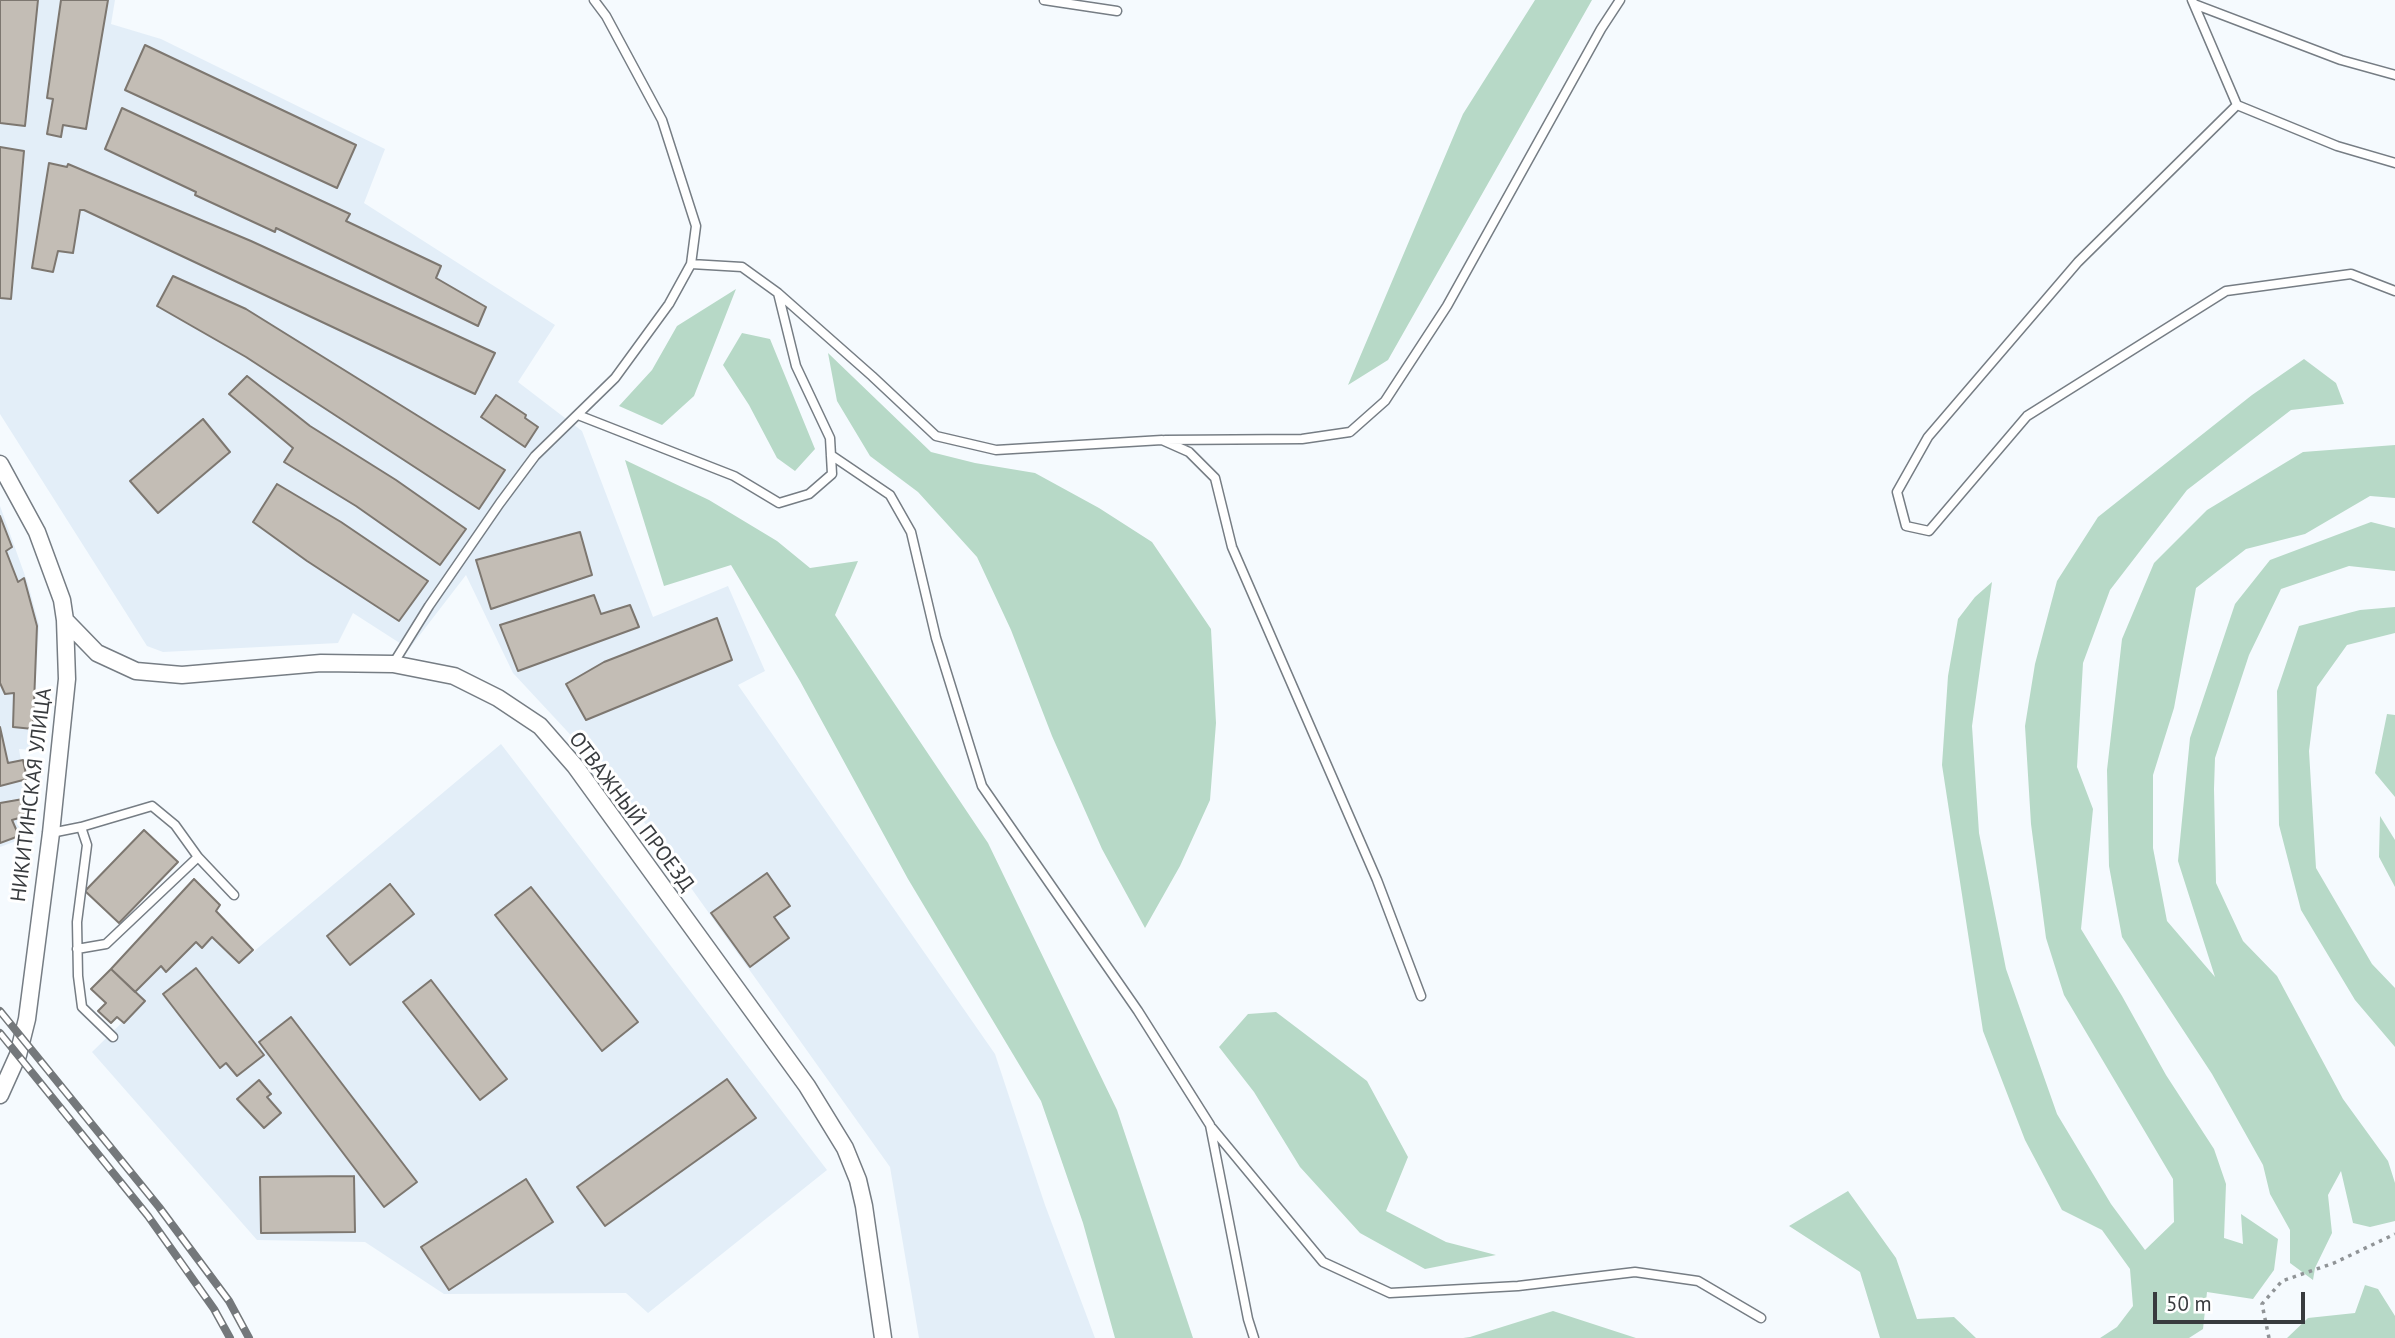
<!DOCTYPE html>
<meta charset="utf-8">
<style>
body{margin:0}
#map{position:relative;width:2395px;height:1338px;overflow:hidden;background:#f5fafe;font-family:"PT Sans",sans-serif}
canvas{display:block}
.scale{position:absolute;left:2153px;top:1292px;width:152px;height:32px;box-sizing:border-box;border:4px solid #383b3e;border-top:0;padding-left:9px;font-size:21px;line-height:24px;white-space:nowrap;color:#383b3e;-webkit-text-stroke:5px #fff;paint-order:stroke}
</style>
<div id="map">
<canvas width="2395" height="1338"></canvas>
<div class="scale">50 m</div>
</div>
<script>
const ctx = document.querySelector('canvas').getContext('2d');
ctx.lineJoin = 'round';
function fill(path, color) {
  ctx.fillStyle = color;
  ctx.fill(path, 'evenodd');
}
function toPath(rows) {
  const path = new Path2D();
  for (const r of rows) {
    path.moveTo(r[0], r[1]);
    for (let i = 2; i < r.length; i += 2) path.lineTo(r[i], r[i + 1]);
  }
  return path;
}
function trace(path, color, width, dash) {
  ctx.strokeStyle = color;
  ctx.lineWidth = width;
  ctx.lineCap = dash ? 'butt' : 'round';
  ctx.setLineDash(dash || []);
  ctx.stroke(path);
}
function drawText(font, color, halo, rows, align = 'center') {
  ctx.font = font + ' "PT Sans",sans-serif';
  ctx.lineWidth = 6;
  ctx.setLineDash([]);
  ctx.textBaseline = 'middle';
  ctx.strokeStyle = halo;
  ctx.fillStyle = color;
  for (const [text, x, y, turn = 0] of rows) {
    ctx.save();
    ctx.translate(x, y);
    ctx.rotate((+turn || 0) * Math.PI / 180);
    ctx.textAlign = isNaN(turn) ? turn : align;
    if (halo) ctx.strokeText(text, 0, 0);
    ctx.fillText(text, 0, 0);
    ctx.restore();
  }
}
const built = toPath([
 [0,0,115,0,111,24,161,39,385,149,364,203,555,325,518,382,582,431,653,617,728,586,765,671,738,685,995,1054,1045,1205,1095,1338,919,1338,890,1167,619,787,513,673,466,575,409,649,353,613,338,643,163,652,147,646,0,414],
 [0,506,28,584,39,625,32,750,19,749,30,819,18,824,24,838,0,847],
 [501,744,827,1170,648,1313,626,1293,444,1294,365,1242,257,1240,92,1052,144,1001,135,992,161,966,167,972,196,942,202,948,212,937,240,963]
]);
const green = toPath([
 [1535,0,1592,0,1388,360,1348,385,1463,114],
 [736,289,694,396,662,425,619,406,652,370,677,326],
 [742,333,770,339,815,449,795,471,777,458,749,405,723,365],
 [828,353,931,452,975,463,1035,473,1099,508,1152,542,1211,629,1216,723,1210,800,1180,866,1145,928,1102,849,1052,736,1011,630,977,557,918,492,870,456,837,401],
 [2304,359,2336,383,2344,404,2291,410,2187,490,2110,590,2083,663,2077,767,2093,809,2081,929,2122,996,2166,1075,2214,1149,2226,1184,2224,1238,2243,1244,2241,1214,2278,1239,2274,1270,2253,1299,2207,1292,2203,1329,2189,1338,2100,1338,2117,1327,2133,1306,2130,1269,2102,1230,2062,1210,2025,1140,1983,1031,1942,765,1948,676,1958,619,1975,597,1992,582,1972,726,1979,833,2006,969,2057,1114,2111,1204,2145,1250,2174,1222,2173,1179,2064,995,2046,938,2031,824,2025,726,2035,664,2057,581,2098,517,2252,395],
 [2395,445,2395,498,2370,496,2305,534,2246,549,2196,588,2174,708,2153,775,2153,848,2167,921,2215,977,2178,861,2190,738,2235,604,2270,560,2371,522,2395,528,2395,571,2349,566,2281,589,2249,655,2215,758,2214,789,2216,883,2243,941,2277,976,2343,1099,2388,1161,2395,1183,2395,1221,2370,1227,2353,1223,2341,1171,2328,1195,2332,1233,2315,1268,2313,1280,2290,1263,2290,1230,2270,1194,2263,1165,2212,1074,2122,937,2109,866,2107,770,2122,639,2154,563,2207,510,2303,452],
 [625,460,709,500,777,541,810,568,858,561,835,615,988,843,1117,1110,1193,1338,1115,1338,1083,1223,1041,1101,908,879,800,681,731,565,664,586],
 [2395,607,2395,633,2347,645,2317,687,2309,751,2316,868,2372,964,2395,988,2395,1047,2355,1000,2301,910,2279,825,2277,691,2299,626,2360,610],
 [2387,714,2395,715,2395,797,2375,773],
 [2380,816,2395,840,2395,887,2379,857],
 [1276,1012,1367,1081,1408,1157,1386,1211,1446,1242,1496,1255,1425,1269,1360,1233,1300,1167,1254,1092,1219,1047,1248,1014],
 [1848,1191,1896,1258,1917,1319,1954,1317,1976,1338,1880,1338,1860,1272,1789,1226],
 [2365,1285,2378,1289,2395,1316,2395,1338,2287,1338,2308,1318,2355,1313],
 [1553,1311,1636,1338,1463,1338,1470,1337]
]);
const building = toPath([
 [0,0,38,0,25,126,0,123,0,0],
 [61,0,108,0,86,129,63,125,61,137,47,134,53,99,47,98,61,0],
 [145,45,356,145,337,188,125,90,145,45],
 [122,108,350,214,346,221,441,266,436,278,486,307,478,326,276,228,275,232,195,195,196,192,105,149,122,108],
 [0,147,24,151,11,299,0,298,0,147],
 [49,163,67,167,68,164,251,241,495,353,475,394,84,210,80,210,73,253,58,251,53,272,32,268,49,163],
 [173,276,246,309,505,470,479,509,246,357,157,306,173,276],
 [247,376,310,426,396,480,466,529,440,565,356,506,284,462,293,448,229,394,247,376],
 [496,395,526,415,525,418,538,427,525,447,481,417,496,395],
 [203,419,230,452,158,513,130,481,203,419],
 [277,484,341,522,428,581,399,621,307,561,253,522,277,484],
 [0,516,12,547,6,551,18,582,24,578,37,626,33,729,13,727,14,693,5,694,0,683,0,516],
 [580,532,592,575,491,609,476,560,580,532],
 [594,595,601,614,630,605,639,627,518,671,500,625,594,595],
 [717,618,732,660,586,720,566,684,604,662,717,618],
 [0,727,8,763,23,760,27,779,0,786,0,727],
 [23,799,26,816,12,820,19,836,0,843,0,803,23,799],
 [144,830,178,862,119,923,85,891,144,830],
 [767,873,790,906,774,917,789,938,750,967,711,913,767,873],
 [194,879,220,905,216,911,253,950,239,963,212,937,202,948,196,942,166,972,161,966,135,992,111,969,194,879],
 [390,884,414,914,350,965,327,936,390,884],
 [531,887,638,1022,602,1051,495,915,531,887],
 [196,968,264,1055,237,1076,226,1063,220,1068,163,994,196,968],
 [111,969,145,1001,124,1023,117,1017,111,1023,98,1011,106,1003,91,989,111,969],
 [431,980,507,1079,480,1100,403,1002,431,980],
 [291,1017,417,1182,384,1207,259,1042,291,1017],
 [727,1079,756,1118,605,1226,577,1187,727,1079],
 [259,1080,271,1094,267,1097,281,1113,264,1128,237,1099,259,1080],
 [354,1176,355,1232,261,1233,260,1177,354,1176],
 [526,1179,553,1222,449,1290,421,1247,526,1179]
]);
const path = toPath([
 [2269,1338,2262,1304,2282,1281,2334,1263,2395,1234]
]);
const lane = toPath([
 [1044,0,1117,11],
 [2192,0,2237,105,2078,262,1928,437,1897,492,1906,526,1929,531,2027,416,2226,291,2351,274,2395,291],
 [2194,4,2341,60,2395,75],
 [2237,105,2337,146,2395,163],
 [778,293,872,376,936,436,996,450,1162,440,1189,452,1215,478,1232,547,1377,880,1421,996],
 [578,415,734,476,779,503,809,494,832,474,830,438,796,366,778,293,742,267,691,264],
 [1165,440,1302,439,1350,432,1385,401,1447,306,1601,29,1620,0],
 [831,455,890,495,911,532,936,638,982,786,1138,1011,1210,1125,1248,1319,1254,1338],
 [393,664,429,606,500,503,535,456,615,378,669,304,691,264,696,226,662,120,606,16,594,0],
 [81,827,152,806,175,825,198,857],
 [51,833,81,827,87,845,77,922,78,976,82,1007,113,1037],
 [77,949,106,944,198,857,234,895],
 [1212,1128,1323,1262,1390,1293,1518,1286,1635,1272,1698,1281,1761,1318]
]);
const street = toPath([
 [0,464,37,532,62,600,65,620,97,653,136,671,182,675,321,663,393,664,454,676,498,698,540,726,575,766,807,1086,845,1148,858,1180,864,1206,883,1338],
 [0,1095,18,1055,27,1019,51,833,67,679,65,620]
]);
const rail = toPath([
 [0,1011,159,1207,229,1301,249,1338],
 [0,1033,148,1216,214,1309,230,1338]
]);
const streetNames = [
 ["НИКИТИНСКАЯ УЛИЦА",32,795,-83],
 ["ОТВАЖНЫЙ ПРОЕЗД",631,812,53]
];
fill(built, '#e3eef8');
fill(green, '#b7d9c7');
fill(building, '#c3bdb5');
trace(building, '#7d7770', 2);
trace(lane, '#767d84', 11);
trace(street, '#767d84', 19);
trace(path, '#909497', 3.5, [3.5, 5]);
trace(lane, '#fff', 8);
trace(street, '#fff', 16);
trace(rail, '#74787b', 8);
trace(rail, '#fff', 5, [16]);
drawText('21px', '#383b3e', '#fff', streetNames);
</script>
